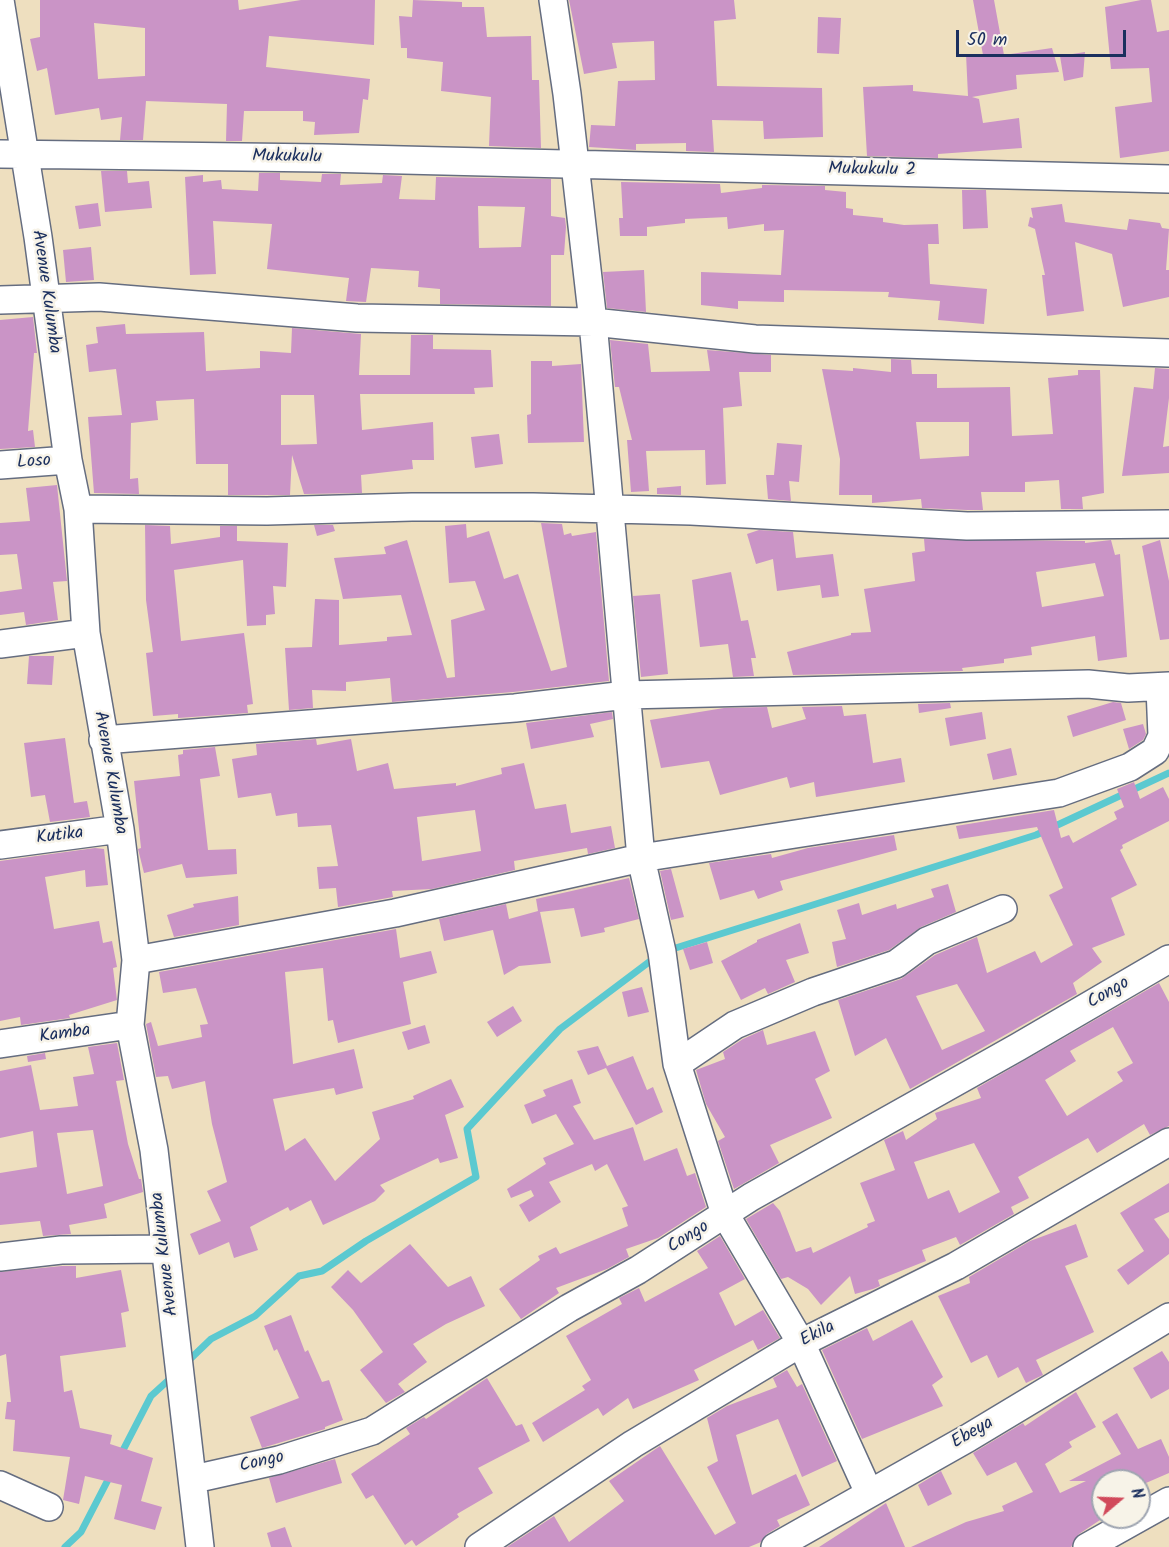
<!DOCTYPE html>
<style>
body{margin:0}
#map{position:relative;width:1169px;height:1547px;overflow:hidden;background:#eedfbf;font-family:Kalam,sans-serif}
canvas{display:block}
.north{position:absolute;left:1091px;top:1469px;width:60px;height:60px;box-sizing:border-box;background:#f7f3e8;border:2px solid #9fa5b1;border-radius:50%;rotate:71deg;font-size:16px;font-weight:700;line-height:24px;text-align:center;color:#1b2f5e}
.north::after{content:'';display:block;margin:auto;width:21px;height:27px;background:#d1495b;clip-path:polygon(50% 0,100% 100%,50% 72%,0 100%)}
.scale{position:absolute;left:956px;top:30px;width:170px;height:27px;box-sizing:border-box;border:3px solid #1b2f5e;border-top:0;padding-left:8px;font-size:18px;line-height:21px;white-space:nowrap;color:#1b2f5e;-webkit-text-stroke:4px #f7f3e8;paint-order:stroke}
</style>
<div id="map">
<canvas width="1169" height="1547"></canvas>
<div class="north">N</div>
<div class="scale">50 m</div>
</div>
<script>
const ctx = document.querySelector('canvas').getContext('2d');
ctx.lineJoin = 'round';
function toPath(rows) {
  const path = new Path2D();
  for (const r of rows) {
    path.moveTo(r[0], r[1]);
    for (let i = 2; i < r.length; i += 2) path.lineTo(r[i], r[i + 1]);
  }
  return path;
}
function trace(path, color, width, dash) {
  ctx.strokeStyle = color;
  ctx.lineWidth = width;
  ctx.lineCap = dash ? 'butt' : 'round';
  ctx.setLineDash(dash || []);
  ctx.stroke(path);
}
function fill(path, color) {
  ctx.fillStyle = color;
  ctx.fill(path, 'evenodd');
}
function drawText(font, color, halo, rows, align = 'center') {
  ctx.font = font + ' Kalam,sans-serif';
  ctx.lineWidth = 5;
  ctx.setLineDash([]);
  ctx.textBaseline = 'middle';
  ctx.strokeStyle = halo;
  ctx.fillStyle = color;
  for (const [text, x, y, turn = 0] of rows) {
    ctx.save();
    ctx.translate(x, y);
    ctx.rotate((+turn || 0) * Math.PI / 180);
    ctx.textAlign = isNaN(turn) ? turn : align;
    if (halo) ctx.strokeText(text, 0, 0);
    ctx.fillText(text, 0, 0);
    ctx.restore();
  }
}
const stream = toPath([
 [666,951,1036,835,1169,773],
 [185,1364,211,1339,255,1316,299,1276,322,1271,366,1241,476,1177,467,1129,560,1029,657,956],
 [120,1456,151,1396,173,1376],
 [65,1547,81,1532,111,1474]
]);
const building = toPath([
 [40,0,238,0,239,10,301,0,375,0,374,45,269,36,266,67,370,79,368,100,363,99,359,133,314,135,315,122,303,121,303,111,244,111,242,141,226,141,227,104,146,101,143,140,120,140,122,117,101,120,99,108,55,115,47,68,37,71,30,39,40,37],
 [94,23,145,28,145,76,98,79],
 [413,0,462,2,462,7,484,7,487,37,531,36,532,80,539,80,541,148,489,146,491,97,441,91,443,62,407,58,407,48,401,48,399,16,412,17],
 [569,0,734,0,736,19,714,21,717,86,822,88,823,137,764,139,763,121,712,120,714,152,686,151,686,143,636,144,636,150,589,147,591,125,615,126,618,81,655,80,654,41,612,43,617,68,584,74],
 [973,0,994,0,1004,55,1052,48,1059,72,1016,75,1017,89,972,97,979,99,983,123,1019,118,1022,148,938,154,938,158,867,156,863,87,913,85,913,91,968,96,966,54,983,55],
 [1141,0,1151,0,1157,32,1169,30,1169,151,1120,158,1115,107,1152,102,1149,68,1111,69,1105,7],
 [818,17,841,18,839,54,817,53],
 [1085,52,1083,77,1064,81,1060,56],
 [101,171,127,171,128,183,149,181,152,208,105,212],
 [259,173,280,173,280,180,321,182,322,174,341,174,340,185,382,183,383,175,402,176,399,199,435,200,436,177,551,179,551,216,565,218,566,227,564,255,551,255,551,306,440,304,440,289,418,287,419,271,371,268,366,302,346,301,349,278,267,269,272,224,213,221,216,274,190,275,185,177,203,175,203,182,221,180,222,189,258,191],
 [478,206,525,207,521,247,479,248],
 [621,182,720,184,721,193,762,188,762,185,765,185,825,186,825,190,846,192,846,208,853,209,853,215,883,218,883,222,904,225,938,224,939,244,928,244,930,284,987,289,984,324,938,320,940,301,888,297,889,292,784,290,784,302,738,301,738,309,701,305,701,272,781,275,784,230,764,231,764,224,728,229,727,217,685,219,685,223,647,227,647,236,620,236,619,218,623,218],
 [962,190,986,190,988,228,963,229],
 [98,203,101,226,79,229,75,206],
 [1062,204,1065,222,1127,230,1129,219,1160,223,1162,228,1169,229,1166,270,1169,270,1169,297,1123,307,1112,254,1075,242,1084,311,1047,316,1042,275,1045,275,1035,229,1028,226,1030,217,1033,218,1031,208],
 [91,247,94,280,66,282,63,250],
 [644,270,646,312,607,308,603,272],
 [33,317,37,353,34,353,28,431,33,430,35,447,0,449,0,320],
 [125,324,126,334,204,332,206,371,260,368,260,351,291,353,292,328,361,334,359,375,410,375,411,335,433,335,433,349,491,350,493,387,474,388,475,394,360,394,362,430,433,422,434,460,412,460,413,469,361,475,362,493,304,494,292,455,290,495,228,495,228,464,196,464,194,399,156,401,158,420,131,423,130,479,138,478,139,494,94,493,88,417,122,415,116,369,89,372,86,345,98,343,96,327],
 [281,395,314,395,317,444,281,445],
 [610,340,648,344,651,372,710,371,707,350,771,355,771,372,739,372,742,406,723,408,726,484,706,485,705,450,646,451,649,491,631,492,627,440,632,440,619,387,615,387],
 [891,359,911,360,912,374,937,374,937,388,1010,387,1012,436,1053,434,1048,378,1078,375,1078,370,1100,370,1104,493,1082,497,1083,509,1061,509,1059,480,1025,482,1025,492,981,492,983,510,967,510,922,508,921,499,872,503,872,495,839,495,840,459,822,369,853,371,853,368,891,372],
 [916,422,969,422,969,456,920,459],
 [531,361,552,361,552,366,581,364,584,442,528,443,527,415,531,414],
 [1155,368,1169,369,1169,398,1163,447,1169,446,1169,473,1122,476,1134,387,1153,389],
 [499,434,503,464,475,468,471,437],
 [777,443,802,445,799,482,789,481,791,501,768,499,766,475,774,475],
 [57,485,67,581,53,582,58,620,26,625,24,612,0,615,0,592,22,589,17,554,0,555,0,523,30,521,26,488],
 [681,486,681,495,657,494,657,488],
 [541,523,562,524,564,535,571,533,572,536,596,532,609,681,513,692,392,702,390,678,346,682,346,691,312,690,313,708,289,710,285,648,312,647,315,599,339,600,339,645,387,641,387,637,412,635,401,595,343,599,334,558,386,554,384,547,407,540,447,678,455,677,451,620,485,610,475,581,449,583,445,526,466,524,467,538,489,531,504,579,518,574,551,671,567,667],
 [145,525,170,526,171,544,220,537,220,526,237,526,237,541,288,543,286,587,273,586,275,614,266,615,266,625,247,626,243,560,174,570,181,641,244,633,253,704,247,705,248,713,178,718,178,714,153,716,146,653,153,652,146,600],
 [314,525,333,525,335,531,317,536],
 [759,530,793,532,796,558,833,554,839,596,822,598,820,585,777,591,773,559,756,564,747,534],
 [924,539,1085,541,1085,543,1111,540,1115,555,1120,554,1127,657,1098,661,1095,636,1031,647,1032,655,1004,659,1004,663,962,668,963,671,793,675,787,652,851,635,851,633,871,632,864,589,915,581,912,553,925,551],
 [1095,563,1104,596,1042,607,1036,572],
 [1160,540,1169,581,1169,639,1160,640,1142,546],
 [731,572,741,621,748,620,756,658,751,658,754,676,733,677,728,644,700,647,692,580],
 [660,594,668,674,641,677,633,596],
 [29,656,54,656,52,685,27,684],
 [1113,702,1121,703,1126,720,1073,737,1067,716],
 [950,703,951,708,919,713,918,704],
 [842,706,844,716,866,714,873,763,901,758,905,782,816,797,814,782,790,788,787,777,720,795,709,761,661,768,650,720,724,708,767,707,772,728,806,719,802,707],
 [612,712,613,719,590,724,594,737,531,749,526,723],
 [982,712,986,739,950,746,945,718],
 [1143,724,1146,734,1143,740,1129,749,1123,729],
 [65,738,74,803,87,801,90,817,50,822,45,795,31,797,24,743],
 [316,739,317,745,351,739,357,771,388,763,394,789,456,783,456,786,502,774,501,768,524,763,535,809,566,804,571,833,611,826,615,848,588,854,587,848,514,861,515,870,432,889,392,891,393,897,338,907,336,888,319,889,317,867,338,866,331,825,298,827,297,813,276,816,271,793,238,798,232,759,257,755,256,744],
 [475,810,481,851,422,861,417,817],
 [215,747,220,776,200,779,208,850,236,849,237,874,186,878,182,864,144,873,138,849,141,848,134,781,180,776,178,755,183,754,183,750],
 [1011,748,1017,775,993,780,987,754],
 [1134,782,1140,799,1163,787,1169,799,1169,821,1122,845,1123,848,1120,850,1137,885,1111,898,1125,935,1092,948,1102,962,1073,983,1077,994,910,1089,886,1038,855,1056,838,1000,901,979,935,955,977,937,987,973,1035,951,1041,963,1073,945,1049,895,1063,888,1037,827,959,839,956,826,1054,810,1061,838,1069,835,1073,843,1117,819,1114,812,1124,807,1117,789],
 [957,984,985,1031,942,1050,916,996],
 [894,835,897,850,780,881,783,890,758,899,754,890,720,900,709,863,771,854,772,858,808,848],
 [95,848,104,849,108,885,86,887,85,870,45,877,54,929,99,921,103,943,112,941,117,967,113,968,117,1000,69,1015,70,1018,21,1025,20,1017,0,1021,0,861],
 [671,869,684,917,671,920,660,871],
 [629,878,639,919,604,928,605,932,581,937,574,908,540,912,551,963,519,966,504,975,493,930,444,941,439,919,506,904,509,919,538,911,536,899],
 [948,884,956,912,921,927,889,950,837,967,832,942,846,939,837,910,859,903,862,915,896,904,897,909,934,897,931,889],
 [238,896,239,925,174,937,167,915,194,907,193,904],
 [800,923,809,953,786,960,795,982,768,994,765,988,741,1000,721,961,757,942,757,940],
 [396,929,400,958,431,951,437,973,403,982,411,1024,338,1043,333,1020,328,1021,323,968,285,972,293,1064,354,1049,363,1088,336,1095,334,1088,273,1099,285,1151,305,1138,335,1181,380,1139,372,1112,414,1099,413,1096,451,1079,464,1107,445,1115,458,1158,440,1163,438,1158,380,1185,385,1191,375,1201,323,1225,311,1200,290,1211,288,1207,250,1227,258,1250,234,1258,229,1242,199,1255,190,1234,221,1221,207,1191,227,1182,212,1124,205,1081,172,1089,168,1076,156,1077,146,1024,151,1022,158,1046,202,1037,200,1025,208,1024,196,988,163,993,159,972],
 [707,942,713,963,690,970,683,949],
 [1159,983,1169,1002,1169,1126,1150,1135,1144,1124,1097,1153,1088,1138,1018,1177,1029,1198,1011,1207,1014,1214,960,1245,956,1237,922,1250,926,1261,878,1280,880,1286,873,1289,855,1294,850,1276,821,1305,808,1289,788,1277,781,1279,746,1219,773,1203,780,1211,796,1252,811,1247,813,1253,868,1227,867,1224,875,1221,860,1183,895,1170,884,1140,903,1131,906,1140,937,1119,935,1113,981,1098,977,1088],
 [1113,1027,1133,1063,1117,1072,1123,1081,1067,1116,1045,1080,1076,1061,1070,1051],
 [974,1143,1000,1192,959,1213,949,1190,928,1199,914,1162],
 [642,987,649,1012,628,1017,622,992],
 [513,1006,522,1021,497,1037,487,1022],
 [425,1025,430,1043,408,1050,402,1032],
 [763,1030,767,1045,815,1031,830,1071,815,1079,832,1118,770,1145,779,1163,734,1189,718,1141,725,1137,706,1104,696,1070,725,1059,723,1052,743,1039],
 [117,1043,124,1080,116,1081,128,1144,139,1179,141,1179,143,1192,104,1204,107,1218,69,1225,71,1234,43,1236,40,1221,0,1225,0,1173,37,1167,33,1131,0,1138,0,1071,31,1065,40,1110,78,1106,73,1077,94,1074,88,1047],
 [93,1130,103,1186,67,1194,57,1133],
 [598,1046,607,1066,633,1056,647,1090,653,1087,663,1112,636,1125,606,1068,588,1075,577,1051],
 [45,1053,46,1059,28,1062,27,1056],
 [572,1079,581,1103,573,1106,594,1140,633,1127,644,1161,677,1148,687,1176,695,1173,706,1207,658,1238,626,1249,629,1257,607,1269,556,1288,559,1293,521,1319,499,1289,540,1260,538,1256,556,1247,560,1254,628,1226,622,1208,628,1206,607,1164,595,1171,592,1164,549,1182,561,1202,529,1222,519,1205,534,1196,531,1190,511,1198,507,1189,546,1164,543,1158,574,1144,556,1114,532,1124,524,1105,546,1096,543,1090],
 [1169,1183,1169,1212,1154,1219,1169,1239,1169,1254,1128,1285,1117,1270,1144,1251,1120,1213],
 [1076,1224,1088,1257,1065,1266,1094,1332,1036,1360,1043,1375,1026,1383,1018,1367,998,1378,987,1355,971,1363,938,1296,970,1283,969,1277,1030,1241],
 [720,1236,745,1279,719,1293,735,1326,763,1310,780,1338,758,1350,753,1340,694,1370,699,1380,633,1409,628,1398,603,1416,598,1408,543,1442,532,1423,585,1390,582,1386,591,1380,566,1336,622,1304,619,1298,639,1288,645,1302,708,1268,697,1251],
 [410,1244,448,1287,471,1276,485,1306,446,1324,413,1344,427,1362,398,1384,405,1392,386,1403,360,1370,383,1352,353,1310,331,1287,348,1270,361,1283],
 [62,1266,76,1266,76,1278,121,1270,129,1311,121,1313,126,1347,60,1356,64,1392,72,1390,80,1428,112,1435,110,1444,153,1458,141,1501,162,1507,155,1530,114,1519,122,1485,85,1476,79,1504,63,1500,70,1457,13,1451,15,1420,5,1419,7,1402,11,1402,6,1354,0,1356,0,1272],
 [291,1315,305,1352,308,1350,322,1382,329,1380,343,1420,325,1427,325,1429,262,1448,250,1417,299,1398,277,1349,274,1351,264,1326],
 [912,1320,943,1377,932,1385,943,1406,862,1439,822,1350,867,1328,873,1341],
 [1162,1351,1169,1362,1169,1389,1151,1399,1133,1368],
 [787,1370,797,1387,802,1384,837,1461,802,1477,778,1419,736,1435,752,1495,796,1474,810,1505,777,1520,780,1526,767,1534,761,1542,749,1547,507,1547,554,1516,569,1542,624,1501,609,1481,660,1446,715,1535,736,1523,707,1467,718,1461,707,1418,727,1406,777,1387,773,1378],
 [487,1378,516,1426,522,1424,530,1441,478,1468,493,1493,457,1514,459,1517,416,1546,412,1540,405,1545,373,1495,366,1499,351,1474,410,1434,406,1428,424,1417,426,1419],
 [1076,1392,1096,1427,1069,1442,1072,1447,1045,1464,1060,1493,1086,1481,1069,1481,1121,1454,1102,1422,1117,1413,1138,1449,1161,1439,1169,1457,1169,1473,1139,1486,1139,1481,1103,1481,1103,1518,1079,1534,1071,1547,911,1547,966,1522,1004,1511,1002,1506,1033,1492,1016,1462,987,1476,973,1453,1023,1423,1025,1426],
 [335,1459,342,1483,276,1503,269,1478],
 [941,1471,952,1494,928,1506,918,1485],
 [886,1503,905,1547,819,1547,847,1529],
 [285,1527,292,1547,271,1547,267,1533]
]);
const street = toPath([
 [0,0,38,237,68,460,78,509,86,633,120,829,136,960,130,1025,154,1150,200,1547],
 [553,0,567,94,593,322,641,858,662,952,677,1064,725,1214,801,1343,869,1493],
 [0,154,323,158,1169,179],
 [0,300,99,297,357,318,593,322,755,339,1169,353],
 [0,465,68,460],
 [78,509,267,511,412,507,533,507,691,511,967,526,1169,524],
 [0,644,86,633],
 [103,740,515,708,626,695,1088,684,1128,688,1169,686],
 [0,845,120,829],
 [136,960,395,913,641,858,1059,793,1130,767,1155,751,1162,736,1160,688],
 [0,1044,130,1025],
 [677,1064,735,1025,813,992,896,964,927,941,1003,909],
 [0,1257,61,1250,165,1249],
 [194,1479,279,1460,372,1431,569,1308,638,1270,751,1197,1018,1047,1169,959],
 [0,1485,49,1507],
 [479,1547,633,1444,801,1343,956,1266,1169,1142],
 [775,1547,968,1438,1169,1317],
 [1087,1547,1169,1501]
]);
const streetNames = [
 ["Mukukulu",287,158,1],
 ["Mukukulu 2",872,171,1],
 ["Avenue Kulumba",45,292,82],
 ["Loso",34,463,-4],
 ["Avenue Kulumba",109,773,80],
 ["Kutika",60,837,-7],
 ["Congo",1109,994,-30],
 ["Kamba",65,1035,-8],
 ["Congo",689,1238,-32],
 ["Avenue Kulumba",166,1254,-97],
 ["Ekila",818,1335,-27],
 ["Ebeya",973,1434,-30],
 ["Congo",262,1463,-13]
];
trace(stream, '#5bc9d0', 7);
fill(building, '#ca94c6');
trace(street, '#656d80', 30);
trace(street, '#fff', 27);
drawText('18px', '#1b2f5e', '#f7f3e8', streetNames);
</script>
